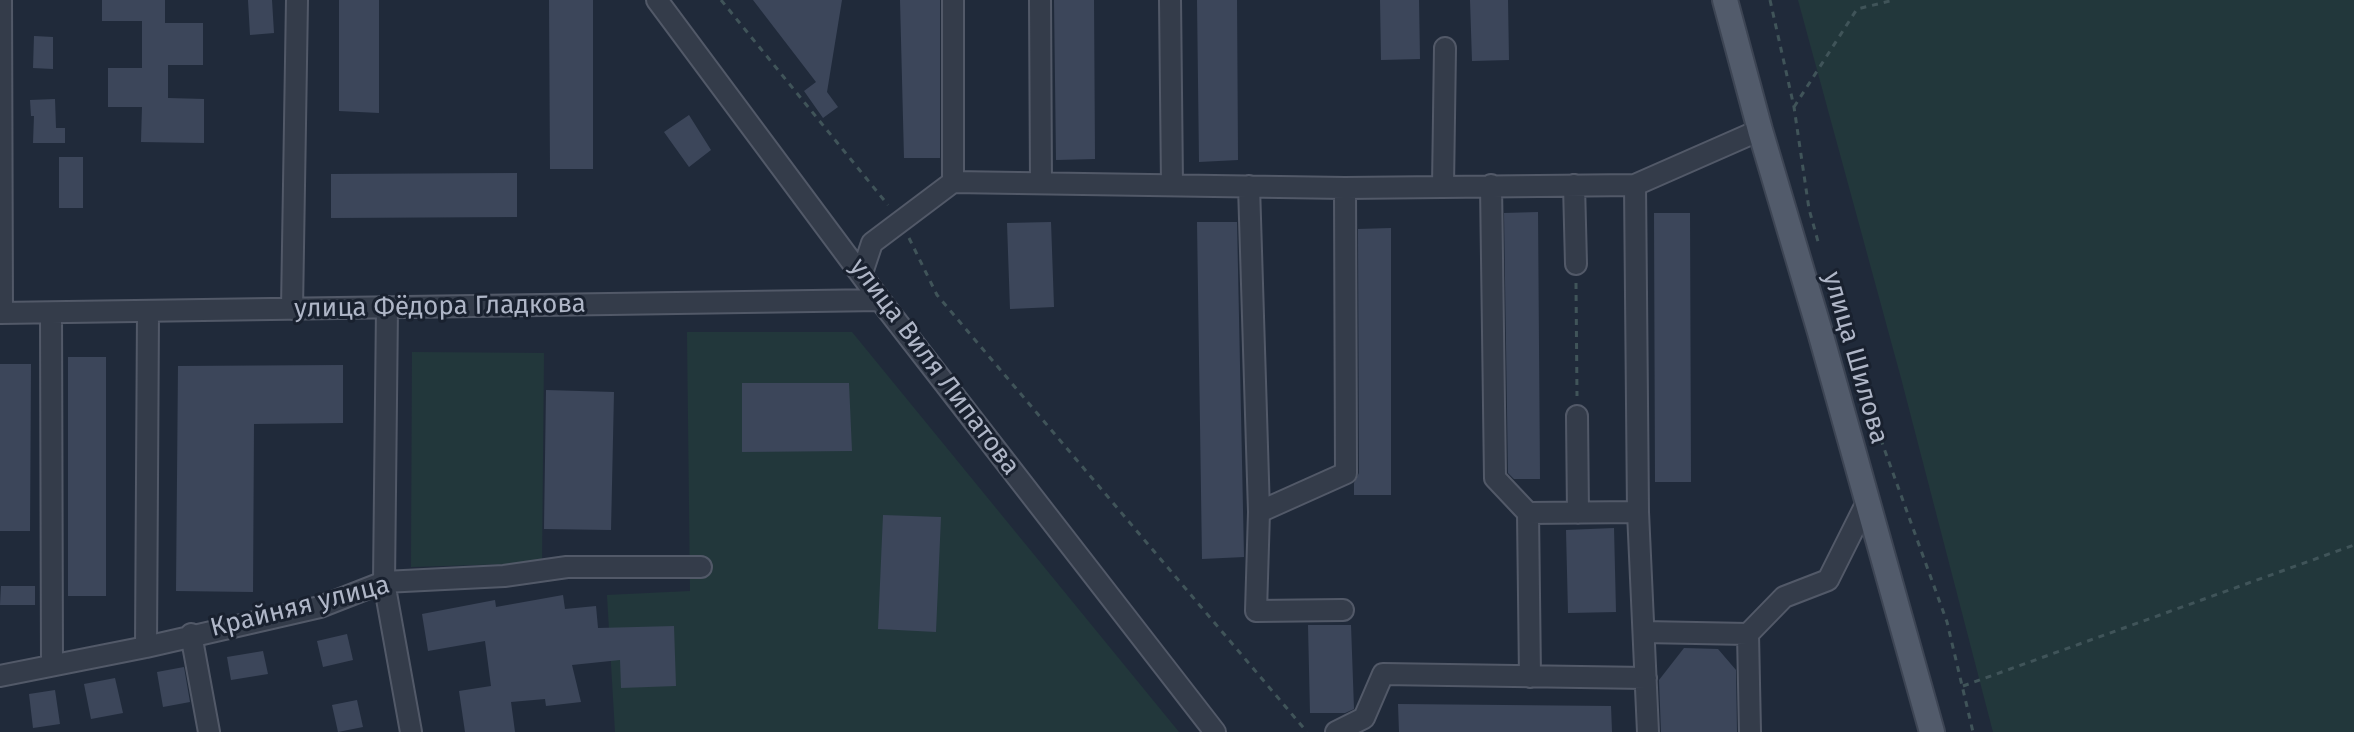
<!DOCTYPE html>
<meta charset="utf-8">
<style>
body{margin:0}
canvas{display:block;background:#202a3a}
</style>
<canvas width="2354" height="732"></canvas>
<script>
const ctx = document.querySelector('canvas').getContext('2d');
ctx.lineJoin = 'round';
function fill(path, color) {
  ctx.fillStyle = color;
  ctx.fill(path, 'evenodd');
}
function toPath(rows) {
  const path = new Path2D();
  for (const r of rows) {
    path.moveTo(r[0], r[1]);
    for (let i = 2; i < r.length; i += 2) path.lineTo(r[i], r[i + 1]);
  }
  return path;
}
function trace(path, color, width, dash) {
  ctx.strokeStyle = color;
  ctx.lineWidth = width;
  ctx.lineCap = dash ? 'butt' : 'round';
  ctx.setLineDash(dash || []);
  ctx.stroke(path);
}
function drawText(font, color, halo, rows, align = 'center') {
  ctx.font = font + ' "Fira Sans",sans-serif';
  ctx.lineWidth = 6;
  ctx.setLineDash([]);
  ctx.textBaseline = 'middle';
  ctx.strokeStyle = halo;
  ctx.fillStyle = color;
  for (const [text, x, y, turn = 0] of rows) {
    ctx.save();
    ctx.translate(x, y);
    ctx.rotate((+turn || 0) * Math.PI / 180);
    ctx.textAlign = isNaN(turn) ? turn : align;
    if (halo) ctx.strokeText(text, 0, 0);
    ctx.fillText(text, 0, 0);
    ctx.restore();
  }
}
const green = toPath([
 [1798,0,2354,0,2354,732,1993,732,1901,378],
 [687,332,852,332,1179,732,615,732,607,595,690,591],
 [412,352,544,353,542,563,411,567]
]);
const building = toPath([
 [102,0,165,0,165,23,203,23,203,65,168,65,168,98,204,99,204,143,141,142,142,107,108,107,108,68,142,68,142,21,102,21],
 [248,0,272,0,274,33,250,35],
 [339,0,379,0,379,113,339,111],
 [549,0,593,0,593,169,550,169],
 [753,0,842,0,827,92,838,107,823,118,804,91,816,82],
 [900,0,940,0,940,158,904,158],
 [1054,0,1094,0,1095,159,1056,160],
 [1197,0,1237,0,1238,160,1199,162],
 [1380,0,1419,0,1420,59,1381,60],
 [1470,0,1508,0,1509,60,1472,61],
 [34,36,53,37,53,69,33,68],
 [55,99,56,128,65,128,65,143,33,143,34,116,31,116,30,100],
 [689,115,711,150,689,167,664,132],
 [59,157,83,157,83,208,59,208],
 [517,173,517,217,331,218,331,174],
 [1538,212,1540,479,1514,479,1508,473,1504,213],
 [1654,213,1690,213,1691,482,1655,482],
 [1051,222,1054,307,1010,309,1007,223],
 [1197,222,1237,222,1244,557,1202,559],
 [1391,228,1391,495,1354,495,1354,483,1359,473,1358,229],
 [68,357,106,357,106,596,68,596],
 [0,364,31,364,30,531,0,531],
 [343,365,343,423,254,424,253,592,176,591,178,366],
 [742,383,849,383,852,451,742,452],
 [546,390,614,392,611,530,544,529],
 [883,515,941,517,936,632,878,629],
 [1614,528,1616,612,1568,613,1566,530],
 [1,586,35,586,35,605,0,605],
 [563,595,565,609,596,606,598,628,674,626,676,686,621,688,620,660,572,665,581,702,546,706,545,699,511,702,515,732,465,732,459,691,491,686,485,641,428,651,422,614,495,600,496,607],
 [1308,625,1351,625,1354,709,1345,713,1310,713],
 [347,634,353,660,323,667,317,641],
 [1684,648,1718,649,1736,670,1737,732,1661,732,1659,680],
 [263,651,268,674,231,680,227,657],
 [184,667,190,702,163,707,157,672],
 [115,678,123,713,91,719,84,684],
 [55,690,60,724,33,728,29,694],
 [357,700,363,727,338,732,332,705],
 [1398,704,1611,706,1612,732,1399,732]
]);
const path = toPath([
 [721,0,888,205],
 [1770,0,1794,107,1809,209,1819,245],
 [1794,107,1857,9,1894,0],
 [909,238,937,295,1307,732],
 [1576,283,1577,396],
 [1852,360,1947,622,1973,732],
 [1963,686,2354,545]
]);
const minor = toPath([
 [1,0,2,313],
 [657,0,880,300,1215,732],
 [953,0,953,182],
 [1040,0,1041,183],
 [1170,0,1172,184],
 [1491,185,1495,478,1528,513,1638,512],
 [1574,185,1576,264],
 [1635,185,1638,512,1648,732],
 [1249,186,1259,512,1346,473,1345,188],
 [1443,186,1445,48],
 [862,273,872,243,953,182,1345,188,1635,185,1760,130],
 [387,308,384,582,411,732],
 [292,309,297,0],
 [0,313,880,300],
 [51,313,52,664],
 [1577,416,1578,513],
 [1259,512,1256,611,1343,610],
 [1528,513,1530,677],
 [1644,632,1748,634,1750,732],
 [191,634,209,732],
 [1748,634,1784,597,1828,580,1867,502],
 [146,647,148,312],
 [0,676,146,647,320,607,384,582,504,576,567,567,701,567],
 [1336,732,1364,718,1383,674,1646,678]
]);
const major = toPath([
 [1725,0,1760,130,1820,332,1932,732]
]);
const streetNames = [
 ["улица Фёдора Гладкова",440,307,-1],
 ["улица Шилова",1855,358,74],
 ["улица Виля Липатова",934,367,53],
 ["Крайняя улица",300,607,-14]
];
fill(green, '#22373b');
fill(building, '#3c465a');
trace(minor, '#525968', 24);
trace(major, '#3d4554', 28);
trace(path, '#405459', 3, [6, 6]);
trace(minor, '#343c4a', 20);
trace(major, '#525b6b', 24);
drawText('26px', '#afb6c7', '#19212f', streetNames);
</script>
